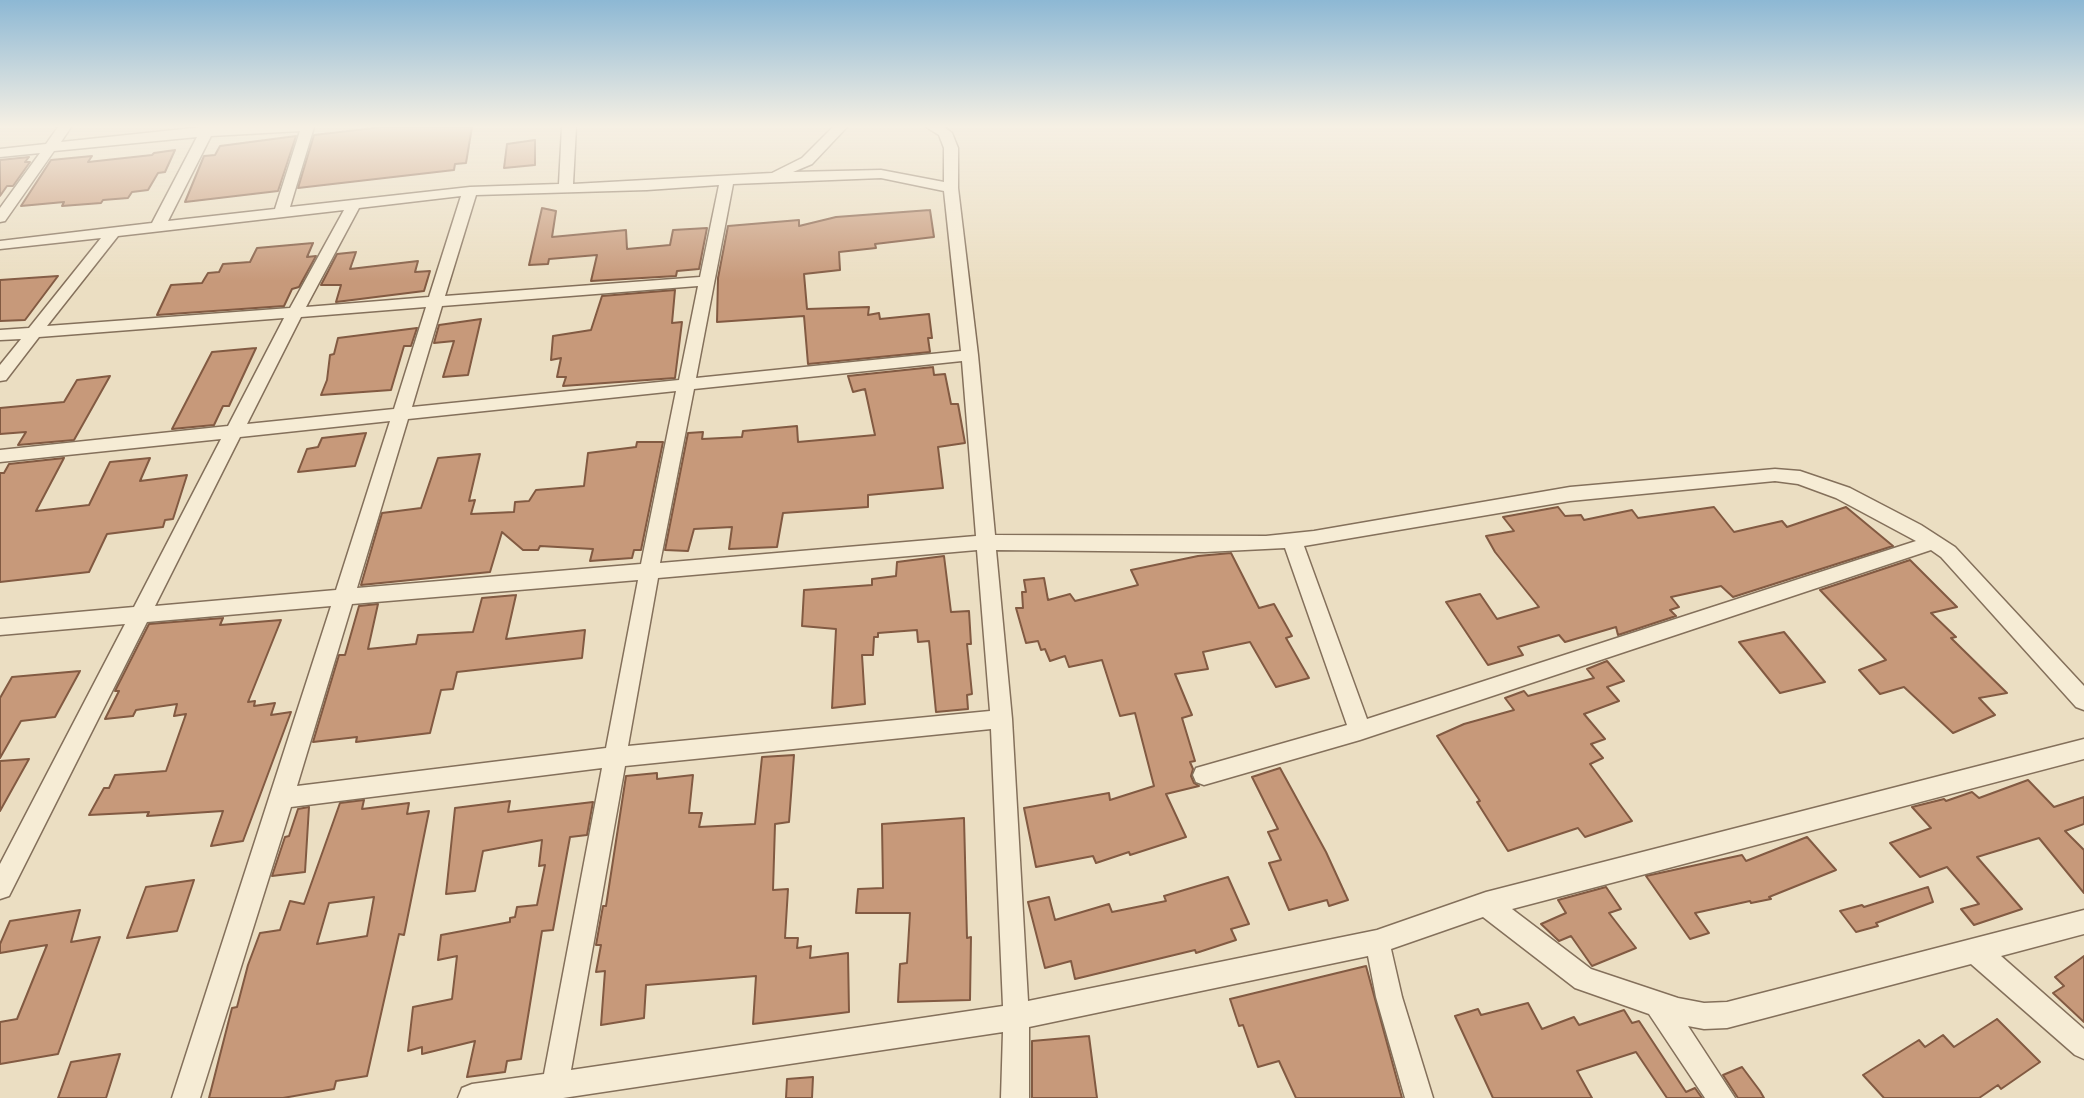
<!DOCTYPE html>
<style>
body{margin:0}
canvas{display:block;background:#ebdec2}
</style>
<canvas width="2084" height="1098"></canvas>
<script>
const ctx = document.querySelector('canvas').getContext('2d');
ctx.lineJoin = 'round';
function fill(path, color) {
  ctx.fillStyle = color;
  ctx.fill(path, 'evenodd');
}
function toPath(rows) {
  const path = new Path2D();
  for (const r of rows) {
    path.moveTo(r[0], r[1]);
    for (let i = 2; i < r.length; i += 2) path.lineTo(r[i], r[i + 1]);
  }
  return path;
}
function trace(path, color, width, dash) {
  ctx.strokeStyle = color;
  ctx.lineWidth = width;
  ctx.lineCap = dash ? 'butt' : 'round';
  ctx.setLineDash(dash || []);
  ctx.stroke(path);
}
const building = toPath([
 [382,127,472,127,466,163,455,164,454,170,298,188,314,135,382,127],
 [296,136,278,191,185,202,204,156,215,155,220,146,296,136],
 [535,140,535,165,504,168,507,144,535,140],
 [175,150,165,172,158,173,148,190,132,192,128,198,103,200,101,203,62,206,64,202,21,206,51,160,92,156,88,162,152,155,154,153,175,150],
 [29,157,25,162,30,162,13,186,7,186,0,196,0,160,29,157],
 [542,208,556,211,552,237,626,230,627,249,670,245,673,230,707,228,699,269,677,271,676,276,591,281,597,255,549,259,548,264,529,265,542,208],
 [930,210,934,237,875,244,876,248,839,252,840,270,804,274,807,309,869,307,868,315,879,313,880,319,929,314,932,338,928,338,930,352,808,364,804,316,717,322,718,278,728,226,799,220,799,226,836,217,930,210],
 [313,243,307,257,316,256,299,287,292,289,284,306,157,315,171,285,202,283,208,273,219,272,223,264,250,262,257,248,313,243],
 [356,252,350,269,418,261,415,272,430,271,424,291,336,302,341,285,321,285,337,254,356,252],
 [58,276,25,320,0,321,0,280,58,276],
 [675,290,672,323,682,322,675,378,563,386,566,377,557,377,561,358,551,360,553,336,591,330,602,296,675,290],
 [481,319,468,375,443,377,454,341,434,343,439,325,481,319],
 [417,328,411,346,404,346,391,390,321,395,327,380,330,355,334,354,338,338,417,328],
 [256,348,229,406,223,406,214,425,172,429,212,352,256,348],
 [933,367,934,375,945,374,951,404,958,404,965,443,938,447,943,488,868,495,868,507,783,513,777,547,729,549,732,527,694,529,688,551,665,550,688,433,703,432,702,439,742,437,743,431,797,426,798,442,875,435,865,389,853,392,848,376,933,367],
 [110,376,74,440,18,445,26,432,0,434,0,408,64,402,77,380,110,376],
 [366,433,355,466,298,472,307,449,318,447,322,438,366,433],
 [637,442,663,442,641,550,634,550,632,558,590,561,593,549,540,546,538,550,523,550,502,532,490,572,361,585,382,513,421,508,438,458,480,454,469,501,475,500,471,514,514,512,515,502,529,501,536,490,584,486,588,453,636,447,637,442],
 [64,458,36,511,89,505,110,462,150,458,140,481,187,475,173,519,165,520,163,527,107,534,89,572,0,582,0,473,4,473,9,464,64,458],
 [1558,507,1565,516,1581,515,1584,520,1632,510,1638,518,1714,507,1734,532,1782,521,1787,527,1846,507,1893,546,1733,597,1721,586,1671,597,1679,607,1670,610,1676,616,1618,635,1616,627,1565,642,1559,635,1518,647,1523,655,1488,665,1446,602,1480,594,1497,619,1539,607,1495,552,1486,536,1514,531,1503,517,1558,507],
 [1231,553,1259,608,1274,604,1292,636,1286,638,1309,678,1276,687,1250,642,1203,652,1208,669,1175,674,1192,715,1182,718,1195,761,1190,762,1193,769,1191,776,1194,783,1199,786,1166,794,1186,837,1130,855,1129,852,1096,863,1093,856,1036,867,1024,808,1109,793,1110,800,1154,786,1135,713,1120,716,1102,660,1069,667,1065,656,1050,661,1045,649,1041,650,1038,641,1026,643,1016,608,1023,608,1022,592,1026,592,1024,580,1044,578,1048,600,1070,594,1075,601,1138,585,1131,570,1198,556,1231,553],
 [944,556,951,612,969,611,971,644,967,644,972,694,967,695,968,709,936,712,929,641,918,642,917,630,878,633,878,637,874,637,873,655,862,655,865,704,832,708,836,629,802,626,804,590,872,585,872,579,896,576,897,562,944,556],
 [1910,560,1957,607,1931,613,1956,637,1951,638,2007,693,1979,698,1995,715,1953,733,1904,687,1880,694,1859,670,1886,660,1820,590,1910,560],
 [516,595,506,639,585,630,582,658,457,672,453,689,441,690,430,733,356,742,357,737,313,742,339,655,345,655,359,606,378,604,368,649,416,644,418,635,473,632,482,598,516,595],
 [223,618,220,625,281,620,248,702,255,701,254,706,275,703,271,715,291,712,243,841,211,846,223,811,147,816,149,812,89,815,104,788,109,788,115,775,166,771,186,714,174,716,177,704,136,710,133,716,105,719,119,691,115,691,149,624,223,618],
 [1784,632,1825,682,1780,693,1739,642,1784,632],
 [1607,661,1624,681,1607,687,1619,701,1584,714,1605,739,1591,744,1603,758,1590,764,1632,821,1585,837,1578,828,1508,851,1477,802,1480,801,1437,736,1464,724,1514,710,1505,698,1524,691,1528,696,1594,678,1587,669,1607,661],
 [80,671,55,717,21,721,0,758,0,698,12,677,80,671],
 [794,755,789,822,775,824,773,890,788,889,785,938,798,938,797,948,811,946,810,958,848,953,849,1012,753,1024,756,976,646,985,644,1018,601,1025,605,971,596,972,601,945,596,945,603,906,606,906,626,776,657,773,657,779,693,775,689,813,702,813,699,827,755,824,762,757,794,755],
 [29,759,0,811,0,761,29,759],
 [1280,768,1326,852,1348,900,1329,906,1327,900,1289,910,1269,863,1281,860,1268,832,1278,829,1252,777,1280,768],
 [2028,780,2054,807,2084,797,2084,824,2065,831,2084,850,2084,893,2039,838,1977,857,2022,909,1974,925,1961,909,1979,904,1947,867,1920,877,1890,843,1931,828,1912,807,1944,799,1946,801,1972,792,1979,798,2028,780],
 [364,800,362,809,409,803,407,814,429,811,404,935,399,934,367,1076,336,1081,334,1089,283,1098,209,1098,232,1008,237,1007,248,965,260,933,280,930,290,901,304,904,340,803,364,800],
 [374,897,367,936,317,944,329,903,374,897],
 [510,801,508,812,593,802,587,835,570,837,553,930,542,931,521,1059,507,1061,505,1072,467,1077,475,1041,422,1054,422,1047,408,1051,413,1007,452,999,457,956,438,960,441,935,510,922,510,918,515,917,517,907,537,905,545,865,539,866,542,840,483,851,475,891,446,894,455,808,510,801],
 [309,807,305,872,272,876,285,837,289,836,298,809,309,807],
 [964,818,967,938,971,937,970,1000,898,1002,900,964,907,963,910,913,856,913,858,889,883,888,882,824,964,818],
 [1807,837,1836,870,1769,897,1771,899,1751,903,1750,901,1695,913,1709,933,1690,939,1646,876,1742,855,1746,861,1807,837],
 [1228,877,1249,924,1231,929,1236,940,1196,953,1195,950,1075,979,1071,961,1045,968,1028,902,1049,897,1055,920,1109,904,1112,912,1166,901,1164,896,1228,877],
 [194,880,177,931,127,938,146,887,194,880],
 [1606,887,1621,909,1609,913,1636,948,1592,966,1571,936,1559,941,1541,924,1566,913,1558,900,1606,887],
 [1928,887,1933,902,1876,923,1878,926,1856,932,1840,911,1862,905,1864,907,1928,887],
 [80,910,71,942,100,937,58,1054,0,1064,0,1022,17,1019,47,945,0,953,0,944,10,921,80,910],
 [2084,956,2084,1022,2053,993,2064,986,2055,977,2084,956],
 [1366,966,1402,1098,1296,1098,1279,1061,1258,1067,1243,1025,1239,1026,1230,999,1366,966],
 [1528,1003,1542,1029,1574,1017,1579,1025,1624,1010,1632,1023,1639,1021,1686,1092,1695,1088,1702,1098,1667,1098,1636,1052,1577,1071,1592,1098,1493,1098,1455,1016,1478,1009,1481,1015,1528,1003],
 [1997,1019,2040,1062,2001,1089,1998,1085,1979,1098,1884,1098,1863,1075,1919,1040,1925,1047,1943,1035,1954,1047,1997,1019],
 [1089,1036,1097,1098,1032,1098,1032,1041,1089,1036],
 [120,1054,106,1098,58,1098,71,1062,120,1054],
 [1742,1067,1760,1091,1764,1098,1738,1098,1723,1075,1742,1067],
 [813,1077,812,1098,786,1098,787,1079,813,1077]
]);
const street = toPath([
 [58,127,71,127,61,142,202,127,314,127,290,207,470,187,559,184,562,127,576,127,573,184,772,173,802,158,833,127,847,127,812,164,793,172,881,170,944,182,944,148,939,135,926,127,944,127,952,133,958,148,958,188,978,355,995,535,1266,536,1314,531,1570,487,1775,469,1800,471,1850,488,1921,525,1955,547,2084,686,2084,710,2076,707,1941,557,1931,550,1360,740,1204,785,1196,782,1193,775,1196,768,1347,725,1285,548,1205,552,996,550,1012,719,1028,1001,1377,930,1486,892,2084,739,2084,759,1512,909,1591,969,1678,998,1704,1003,1727,1002,2084,910,2084,934,2001,956,2084,1029,2084,1059,2075,1055,1971,964,1727,1028,1704,1029,1688,1026,1735,1098,1705,1098,1649,1014,1575,988,1483,917,1391,949,1402,997,1433,1098,1405,1098,1376,997,1368,956,1029,1027,1029,1098,1001,1098,1003,1032,563,1098,458,1098,462,1088,472,1084,544,1074,602,768,291,807,200,1098,172,1098,331,606,147,622,9,896,0,899,0,864,125,624,0,635,0,619,134,607,221,439,0,462,0,450,228,426,284,318,39,337,6,380,0,381,0,365,21,339,0,340,0,330,29,328,101,238,0,249,0,241,152,223,197,137,54,151,5,221,0,222,0,208,40,153,0,157,0,149,46,144,58,127],
 [300,131,275,209,168,221,211,136,300,131],
 [881,178,944,191,961,351,696,378,733,184,881,178],
 [719,185,700,277,445,296,476,195,647,190,719,185],
 [461,196,429,297,306,307,359,208,461,196],
 [344,210,290,308,47,326,118,236,344,210],
 [698,286,679,380,412,407,442,306,698,286],
 [426,307,394,409,247,424,301,317,426,307],
 [962,361,976,536,660,563,694,389,962,361],
 [676,391,641,564,357,588,408,419,676,391],
 [390,421,336,590,155,606,240,437,390,421],
 [1775,481,1798,484,1836,498,1916,541,1367,719,1304,546,1570,501,1775,481],
 [977,550,990,711,628,746,658,578,977,550],
 [638,580,606,748,297,786,352,604,638,580],
 [991,729,1003,1006,571,1070,625,766,991,729]
]);
fill(building, '#c7997a');
trace(building, '#825a42', 2);
trace(street, '#84705b', 3);
fill(street, '#f6ecd5');
const sky = ctx.createLinearGradient(0, 0, 0, 281);
sky.addColorStop(0, '#8db8d4');
sky.addColorStop(0.45, '#f6f0e4');
sky.addColorStop(1, '#f6f0e400');
ctx.fillStyle = sky;
ctx.fillRect(0, 0, 2084, 281);
</script>
